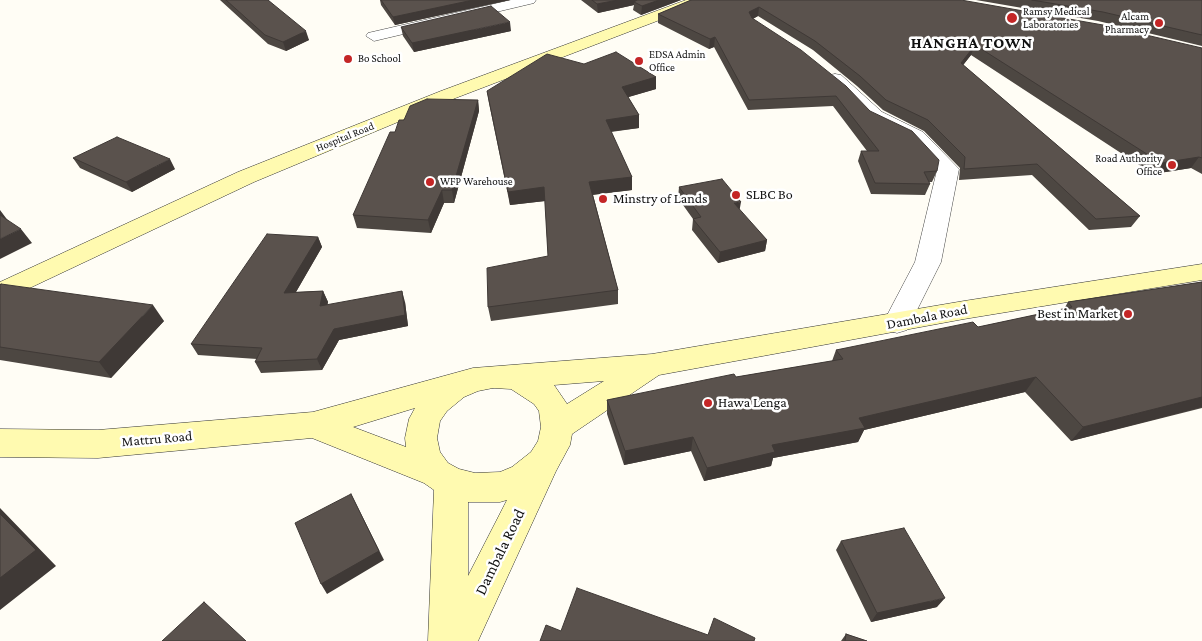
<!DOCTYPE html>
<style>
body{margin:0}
canvas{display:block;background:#fffdf5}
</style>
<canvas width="1202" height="641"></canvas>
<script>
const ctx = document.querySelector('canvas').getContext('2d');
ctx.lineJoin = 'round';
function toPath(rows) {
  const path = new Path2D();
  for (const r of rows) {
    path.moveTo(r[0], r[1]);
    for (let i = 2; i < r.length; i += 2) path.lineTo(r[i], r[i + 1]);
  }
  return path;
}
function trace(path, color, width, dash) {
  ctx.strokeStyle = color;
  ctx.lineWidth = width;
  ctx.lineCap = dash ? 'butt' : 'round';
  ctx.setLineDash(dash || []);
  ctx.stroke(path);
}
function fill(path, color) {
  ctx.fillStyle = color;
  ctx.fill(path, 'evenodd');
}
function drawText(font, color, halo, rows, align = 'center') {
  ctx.font = font + ' "Crimson Pro",serif';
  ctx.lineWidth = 5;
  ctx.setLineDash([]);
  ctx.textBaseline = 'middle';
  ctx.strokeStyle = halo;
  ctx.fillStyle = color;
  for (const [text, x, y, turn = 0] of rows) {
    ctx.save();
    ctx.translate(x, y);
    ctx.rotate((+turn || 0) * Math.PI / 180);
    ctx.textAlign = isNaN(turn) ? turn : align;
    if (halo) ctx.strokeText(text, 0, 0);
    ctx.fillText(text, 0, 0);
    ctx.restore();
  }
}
const street = toPath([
 [511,0,536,0,534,3,374,41,366,36,368,33,511,0],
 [835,74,841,75,882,112,923,132,959,169,941,262,907,330,897,333,887,330,883,323,915,262,937,170,909,140,868,120,829,83,826,79,829,75,835,74]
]);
const secondary = toPath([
 [686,0,706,0,704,3,453,99,254,182,0,302,0,282,238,172,441,91,686,0],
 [1202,264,1202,280,964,319,659,375,572,434,570,445,556,471,478,641,428,641,434,490,424,483,312,438,98,458,0,457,0,429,98,430,313,412,473,368,652,354,964,301,1202,264],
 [604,381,567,404,554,385,604,381],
 [493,388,511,389,534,404,539,411,541,427,538,441,531,452,512,467,500,472,475,473,459,469,448,463,440,452,437,438,440,421,447,411,464,397,478,391,493,388],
 [415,408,409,419,405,438,406,447,353,427,415,408],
 [507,500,468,576,468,502,500,502,507,500]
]);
const wall = toPath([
 [220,0,268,0,309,40,286,51,268,44],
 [380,0,510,0,395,25,381,5],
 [581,0,681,0,641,15,633,10,634,5,598,13],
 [691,0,1202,48,1202,174,1191,168,1153,174,971,55,963,65,1140,216,1131,227,1089,230,1032,175,959,180,960,168,924,131,883,110,857,86,813,50,758,16,753,19,870,111,937,171,932,182,929,182,930,184,925,195,871,194,858,161,861,151,867,151,833,106,748,110,714,47,709,49,658,23,658,14],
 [976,0,1202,0,1202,46,1098,21],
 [401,27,511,31,414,52,403,36],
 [584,64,656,77,656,89,628,97,639,115,639,128,611,132,632,177,632,190,593,195,618,290,618,304,491,321,488,307,548,256,545,201,510,205,489,103,487,91],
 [478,100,479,111,454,203,444,203,431,233,357,228,353,215,395,132,404,120],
 [73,158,175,169,132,192,80,168],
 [679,187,739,210,767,240,765,251,718,263,692,230,693,219,678,198],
 [318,237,322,247,296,292,323,291,328,302,327,305,405,302,408,326,339,340,322,370,261,373,255,362,257,359,198,355,191,344],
 [1202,282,1202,408,1071,441,1025,392,864,430,858,442,773,458,771,466,704,481,691,451,624,465,607,414,607,400,736,377,832,361,836,350,978,327,1064,309,1068,302],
 [0,285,164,321,111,378,0,360],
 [841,541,937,607,871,622,836,550],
 [846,634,867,641,841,641]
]);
const shadedWall = toPath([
 [473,0,510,0,395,25,393,17],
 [618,0,647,0,634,2,634,5,598,13,597,4],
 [659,0,681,0,641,15,642,6],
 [759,7,758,16,748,21,749,12],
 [510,22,511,31,414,52,412,43],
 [306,31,309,40,286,51,283,42],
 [715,37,714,47,709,49,710,39],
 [975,45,971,55,957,73,961,63],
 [656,77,656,89,622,99,622,87],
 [478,100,479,111,454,203,452,190],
 [639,115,639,128,606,132,606,120],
 [1199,157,1191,168,1153,174,1161,163],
 [170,159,175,169,132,192,126,182],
 [632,177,632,190,589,195,589,182],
 [544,187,545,201,510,205,508,192],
 [442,190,444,203,431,233,428,220],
 [741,202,739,213,734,203],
 [0,210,9,222,0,219],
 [21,229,32,243,0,259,0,239],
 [318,237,322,247,289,304,284,293],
 [767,240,765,251,718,263,720,252],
 [323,291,328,302,325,317,320,306],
 [402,291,405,302,408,326,339,340,322,370,317,359,334,329],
 [153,305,164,321,111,378,99,362],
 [1036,377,1025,392,864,430,858,442,773,458,771,466,704,481,707,468,772,445,859,418],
 [1202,397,1202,407,1071,441,1083,427],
 [693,437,691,451,624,465,625,451],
 [351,494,384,560,327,594,321,584],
 [0,508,56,566,0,610],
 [945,598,937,607,871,622,877,613]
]);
const building = toPath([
 [226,0,268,0,306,31,283,42,265,35,226,0],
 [381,0,473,0,393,17,381,0],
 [592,0,618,0,597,4,592,0],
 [637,0,659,0,642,6,634,2,637,0],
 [691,0,961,0,1103,25,1202,48,1202,158,1199,157,1161,163,975,45,961,63,1140,216,1096,219,1037,164,964,169,965,157,928,120,886,100,860,76,815,41,759,7,749,12,752,18,801,50,846,86,870,111,912,131,939,160,937,171,924,172,930,184,875,183,861,151,879,151,836,96,749,100,715,37,710,39,658,14,691,0],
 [1032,0,1202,0,1202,35,1103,12,1032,0],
 [491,6,510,22,412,43,401,27,491,6],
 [616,52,656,77,622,87,639,115,606,120,632,177,589,182,618,290,488,307,487,268,548,256,544,187,508,192,487,91,547,54,584,64,616,52],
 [427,99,478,100,452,190,442,190,428,220,353,215,390,132,395,132,399,120,404,120,410,106,427,99],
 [117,137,170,159,126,182,73,158,117,137],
 [722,179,741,202,734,203,767,240,720,252,693,219,701,217,679,187,722,179],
 [0,215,21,229,0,239,0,215],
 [267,234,318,237,284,293,323,291,320,306,402,291,405,315,334,329,317,359,255,362,262,348,191,344,267,234],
 [1202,282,1202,397,1083,427,1036,377,859,418,865,428,772,445,775,452,707,468,693,437,625,451,607,400,734,374,736,377,843,359,836,350,973,322,978,327,1072,307,1068,302,1202,282],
 [1,284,153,305,99,362,0,347,0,285,1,284],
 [351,494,379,551,321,584,295,523,351,494],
 [0,514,36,550,0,578,0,514],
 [904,528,945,598,877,613,841,541,904,528],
 [577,588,708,635,714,618,755,638,754,641,540,641,546,625,561,631,577,588],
 [204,602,246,641,162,641,204,602],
 [846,634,867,641,845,641,846,634]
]);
const markers = [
 [1012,18,6,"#c42626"],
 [1159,23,5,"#c42626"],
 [348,59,5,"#c42626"],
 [639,61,5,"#c42626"],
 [1172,165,5,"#c42626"],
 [430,182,5,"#c42626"],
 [736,195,5,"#c42626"],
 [603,199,5,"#c42626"],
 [1128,314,5,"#c42626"],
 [708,403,5,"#c42626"]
];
const farPoinames = [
 ["Ramsy Medical",1023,12],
 ["Laboratories",1023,25],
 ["Alcam",1149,17,"right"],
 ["Pharmacy",1149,30,"right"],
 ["EDSA Admin",649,55],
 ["Office",649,68],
 ["Bo School",358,59],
 ["Road Authority",1162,159,"right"],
 ["Office",1162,172,"right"],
 ["WFP Warehouse",440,182]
];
const farStreetnames = [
 ["Hospital Road",345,137,-22]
];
const poiNames = [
 ["SLBC Bo",746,195],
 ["Minstry of Lands",613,199],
 ["Best in Market",1118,314,"right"],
 ["Hawa Lenga",718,403]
];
const streetNames = [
 ["Dambala Road",927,317,-11],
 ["Mattru Road",157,439,-5]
];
const farDistrictnames = [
 ["HANGHA TOWN",972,43]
];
const nearStreetnames = [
 ["Dambala Road",500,552,-64]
];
trace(street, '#444', 1);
trace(secondary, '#333', 1);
fill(street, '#fff');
fill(secondary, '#fffab0');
fill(wall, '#4d4742');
fill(shadedWall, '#3f3936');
fill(building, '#5a524d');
trace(building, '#3f3936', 1);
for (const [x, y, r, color] of markers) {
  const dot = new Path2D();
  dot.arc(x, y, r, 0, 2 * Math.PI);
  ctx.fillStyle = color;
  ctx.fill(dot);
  trace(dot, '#fff', 2);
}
drawText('11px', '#111', '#fff', farPoinames, 'left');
drawText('11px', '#111', '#fff', farStreetnames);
drawText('14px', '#111', '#fff', poiNames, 'left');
drawText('14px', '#111', '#fff', streetNames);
ctx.letterSpacing = '1px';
drawText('bold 16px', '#111', '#fff', farDistrictnames);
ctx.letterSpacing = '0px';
drawText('16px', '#111', '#fff', nearStreetnames);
</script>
